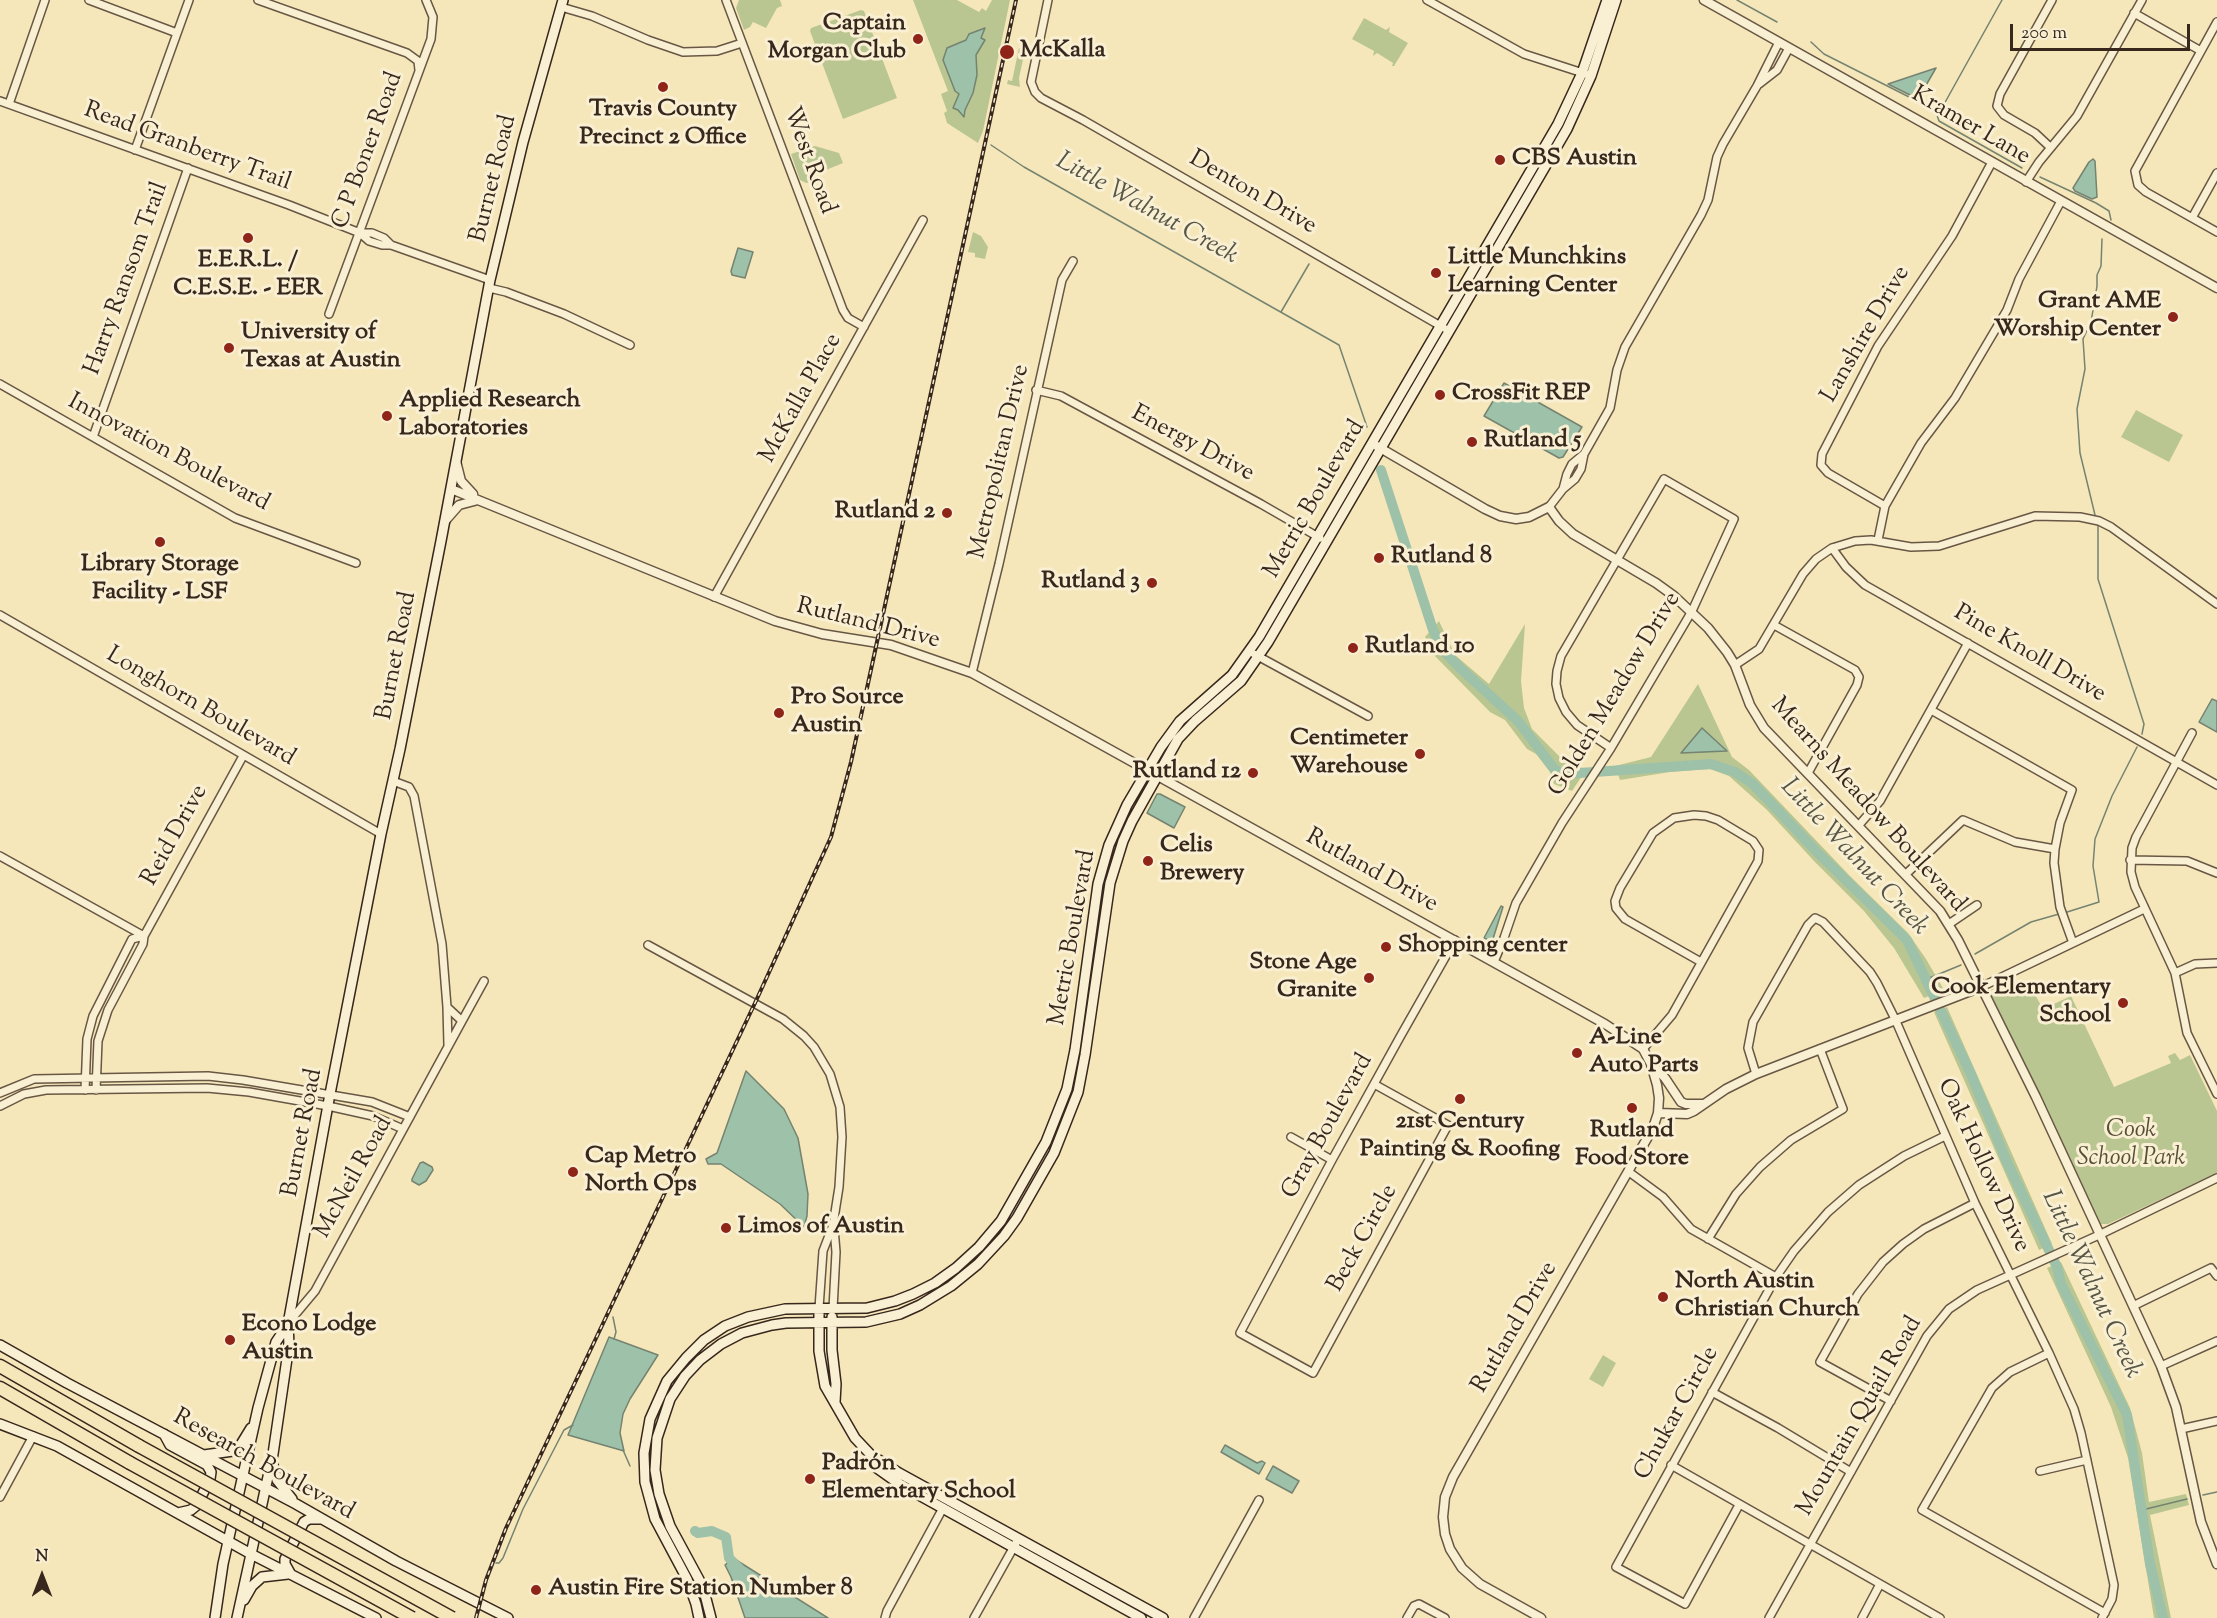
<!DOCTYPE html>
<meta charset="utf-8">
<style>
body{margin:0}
#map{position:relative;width:2217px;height:1618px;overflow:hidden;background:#f6e7ba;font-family:"Sorts Mill Goudy",serif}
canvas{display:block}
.north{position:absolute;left:12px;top:1546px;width:60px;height:60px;-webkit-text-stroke:4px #f9efd2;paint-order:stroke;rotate:0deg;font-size:16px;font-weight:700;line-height:24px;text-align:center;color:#37271c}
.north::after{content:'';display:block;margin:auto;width:21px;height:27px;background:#37271c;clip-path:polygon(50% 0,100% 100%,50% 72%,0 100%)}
.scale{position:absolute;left:2010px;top:24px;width:180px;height:27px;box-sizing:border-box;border:3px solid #37271c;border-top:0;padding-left:8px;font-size:18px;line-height:21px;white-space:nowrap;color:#37271c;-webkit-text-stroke:4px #f9efd2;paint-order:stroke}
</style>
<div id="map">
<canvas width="2217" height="1618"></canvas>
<div class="north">N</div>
<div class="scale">200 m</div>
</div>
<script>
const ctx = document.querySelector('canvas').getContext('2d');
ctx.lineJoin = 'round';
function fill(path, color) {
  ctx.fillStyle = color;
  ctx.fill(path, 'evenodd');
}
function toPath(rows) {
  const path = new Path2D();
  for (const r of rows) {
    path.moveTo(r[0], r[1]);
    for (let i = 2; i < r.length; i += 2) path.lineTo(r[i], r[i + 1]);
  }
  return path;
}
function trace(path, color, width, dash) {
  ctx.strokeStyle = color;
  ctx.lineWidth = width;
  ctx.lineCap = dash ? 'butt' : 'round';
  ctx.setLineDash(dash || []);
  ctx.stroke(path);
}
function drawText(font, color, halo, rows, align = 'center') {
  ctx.font = font + ' "Sorts Mill Goudy",serif';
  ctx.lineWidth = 6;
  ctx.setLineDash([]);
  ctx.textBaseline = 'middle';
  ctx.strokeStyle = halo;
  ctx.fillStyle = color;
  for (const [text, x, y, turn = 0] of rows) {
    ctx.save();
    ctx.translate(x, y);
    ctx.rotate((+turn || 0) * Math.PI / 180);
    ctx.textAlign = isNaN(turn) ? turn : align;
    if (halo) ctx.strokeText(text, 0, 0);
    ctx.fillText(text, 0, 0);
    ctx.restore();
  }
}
const green = toPath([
 [739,0,780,0,782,6,777,8,766,28,753,22,750,27,744,30,736,8],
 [913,0,957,0,979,12,982,8,986,11,992,0,1010,0,983,131,978,143,947,123,944,113,947,111,941,94,948,91],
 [861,10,864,11,897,98,843,119,810,31,811,28],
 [1364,18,1386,30,1390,27,1389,32,1408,43,1394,66,1392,66,1393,63,1377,53,1373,56,1374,51,1352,39],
 [1019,48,1025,50,1019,78,1020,87,1007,84,1008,80,1012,81],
 [815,146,839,153,843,163,809,177,811,182,806,183,800,180,791,154],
 [973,232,981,236,988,247,985,259,975,257,975,253,968,252],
 [2136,410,2183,435,2169,462,2121,437],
 [1439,621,1455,655,1489,684,1525,624,1521,681,1524,708,1532,729,1560,757,1586,770,1572,791,1554,784,1550,772,1536,754,1527,749,1505,720,1490,712,1430,651,1425,637],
 [1698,684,1732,757,1749,770,1849,875,1908,933,1926,959,1944,990,1924,998,1894,948,1864,911,1814,861,1767,810,1729,776,1710,769,1670,772,1620,780,1615,766,1651,757],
 [2013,979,2033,991,2043,1009,2071,996,2114,1087,2171,1063,2168,1056,2175,1053,2180,1060,2190,1055,2217,1111,2217,1173,2108,1224,2101,1224,1989,991],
 [1947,1007,2052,1244,2039,1250,1934,1012],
 [2061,1262,2130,1408,2142,1453,2149,1502,2186,1494,2189,1505,2150,1515,2171,1618,2154,1618,2128,1458,2111,1407,2047,1268],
 [1603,1355,1616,1363,1603,1387,1589,1379]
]);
const water = toPath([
 [985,28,981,38,985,40,976,55,977,75,973,93,965,110,964,117,958,110,953,108,959,94,955,91,943,60,947,48,966,40,969,34,985,28],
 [1936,68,1918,99,1888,84,1936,68],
 [2093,159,2095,161,2097,197,2092,199,2075,191,2073,188,2089,162,2093,159],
 [738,248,753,252,745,278,732,275,731,271,738,248],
 [1504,383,1582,427,1563,457,1559,458,1484,416,1504,383],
 [2212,699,2217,701,2217,732,2199,722,2212,699],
 [1702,728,1727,751,1681,753,1702,728],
 [1157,794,1160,794,1185,807,1174,828,1147,813,1157,794],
 [1501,906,1503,907,1492,942,1484,938,1501,906],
 [746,1071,784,1109,798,1138,808,1194,807,1216,804,1227,780,1204,721,1164,708,1164,706,1159,717,1153,746,1071],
 [423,1162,432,1167,433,1170,426,1181,419,1185,412,1181,412,1179,420,1163,423,1162],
 [609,1337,658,1355,630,1399,623,1414,620,1433,624,1451,568,1435,609,1337],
 [1225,1445,1257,1463,1262,1461,1265,1463,1259,1474,1221,1452,1225,1445],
 [1273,1466,1299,1481,1292,1493,1266,1479,1273,1466],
 [733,1558,828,1618,745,1618,731,1577,725,1565,733,1558]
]);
const stream = toPath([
 [1737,0,1777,22],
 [1811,42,1824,54,1923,104],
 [1936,112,1939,121,2022,168],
 [1938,115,2002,0],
 [991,145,1024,167,1339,345,1367,427],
 [2040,177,2096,203,2109,211,2111,220],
 [1281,312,1309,264],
 [2095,515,2080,453,2077,409,2085,369,2083,339,2091,322,2097,286,2097,275,2101,266,2102,239],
 [2098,526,2098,579,2144,724,2142,734],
 [2064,913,2099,902,2093,866,2095,839,2112,796,2137,747],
 [1975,954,2031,922,2059,914],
 [1927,979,1961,965],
 [613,1317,616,1332,614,1339],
 [623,1450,630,1466],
 [2203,1495,2217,1492],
 [2142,1510,2187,1499],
 [496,1563,499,1563,503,1558,523,1509,564,1430,573,1425]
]);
const river = toPath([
 [1381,470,1433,630,1443,650,1460,668,1518,721,1555,770,1565,774,1711,764,1735,772,1753,784,1817,852,1907,940,1970,1072,2007,1162,2057,1267,2061,1284,2127,1415,2150,1564,2163,1618],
 [695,1531,698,1533,712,1531,726,1537,729,1558,739,1568]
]);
const minor = toPath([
 [89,0,177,33],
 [258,0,407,53,418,61,419,70],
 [726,0,843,310,848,318,864,327],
 [1048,0,1031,82,1035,92,1041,98,1083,120,1444,328],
 [1427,0,1524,54,1586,74],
 [561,7,592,16,648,40,683,52,717,51,742,43],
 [2134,13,2201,51],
 [2217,22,2135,171,2138,185,2146,192,2217,232],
 [1759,84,1777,70,1789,48],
 [0,101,289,205,360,233,369,241,382,245,391,245,490,280],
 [9,104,45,0],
 [2050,147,2035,133,2004,115,1997,106,2000,94,2052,0],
 [135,150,189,0],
 [2026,182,2039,162,2077,116,2142,0],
 [2192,218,2217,173],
 [360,233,372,233,384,238,391,245],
 [489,288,506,292,564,314,630,345],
 [329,314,431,39,433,17,426,0],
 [0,384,235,518,356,563],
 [1036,390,1061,396,1261,504,1320,538],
 [93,437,188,168],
 [1563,489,1567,474,1572,464,1584,454],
 [1885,506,1828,473,1821,465,1822,454,1878,346,1952,236,1992,162],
 [1549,507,1563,489,1575,479,1581,469,1584,454,1610,408,1617,370,1625,347,1701,215,1708,200,1717,157,1723,144,1757,86,1779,42],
 [1878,540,1885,506,1921,443,1955,398,2007,310,2019,279,2061,201],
 [1832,548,1846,567,1865,585,2217,785],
 [714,597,923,220],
 [0,615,381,834],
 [1774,625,1855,670,1859,677,1857,685,1808,773],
 [1254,654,1368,716],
 [1735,665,1759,649,1803,574,1816,559,1832,548,1855,541,1871,540,1911,547,1939,546,2035,516,2080,517,2099,521,2111,527,2217,604],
 [972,673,999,564,1062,280,1073,261],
 [1931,710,2072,790,2060,823,2055,849,2054,863,2060,907,2073,943],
 [2192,733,2136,837,2132,848,2131,872,2135,887,2175,973,2187,1033,2217,1094],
 [1859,825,1880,801,1968,643],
 [0,856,144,936],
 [2130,860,2187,861,2217,873],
 [1906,874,1963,820,2015,842,2055,849],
 [1949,924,1977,905],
 [648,945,783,1019,804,1036,814,1047,830,1074,840,1107,842,1137,839,1187,833,1225,823,1251,819,1308],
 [1494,962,1504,938,1516,903,1562,823,1611,748,1692,611,1734,519,1664,479,1561,656,1557,671,1556,684,1559,698,1566,712,1577,725,1611,748],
 [2175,973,2195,964,2217,963],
 [1981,987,2144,909],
 [447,1007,448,1045],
 [462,1021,484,981],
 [1643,1049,1672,1015,1758,861,1759,850,1753,841,1718,820,1706,816,1694,815,1674,818,1653,833,1620,888,1615,901,1616,908,1625,919,1701,962],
 [1756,1074,1748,1048,1753,1022,1808,925,1815,918,1823,922,1870,972,1877,983,1895,1019,1975,1203,2049,1353,2074,1409,2081,1433,2114,1585,2112,1599,2102,1618],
 [1374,1084,1448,1125,1313,1373,1240,1333,1332,1160,1400,1037,1455,940],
 [85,1090,87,1039,93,1016,132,939,144,936],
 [96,1090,98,1041,108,1010,143,944,144,936,243,756],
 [0,1093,34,1079,208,1076,243,1080,372,1102,410,1117],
 [0,1106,24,1094,46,1090,207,1088,249,1092,328,1106,373,1116,403,1129],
 [1291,1137,1332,1160],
 [1629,1172,1663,1197,1691,1229,1776,1277],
 [1708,1239,1736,1194,1760,1167,1791,1140,1843,1109,1820,1049],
 [2133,1306,2211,1268,2217,1276],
 [833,1309,836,1252,834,1228],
 [289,1322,315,1291,462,1021,447,1007,442,944,414,796,409,787,393,781],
 [2049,1353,2010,1372,1992,1388,1922,1510,2105,1613],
 [2161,1366,2217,1341],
 [1712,1392,1778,1428,1851,1472],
 [1891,1401,1820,1362,1858,1294,1883,1262,1903,1244,1924,1229,1975,1203],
 [2181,1429,2217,1421],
 [1671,1465,1940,1618],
 [2040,1471,2087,1460],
 [0,1497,33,1436],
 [1739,1505,1685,1604,1616,1567,1776,1277,1794,1251,1828,1212,1859,1185,1904,1156,1945,1136],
 [885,1618,887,1611,943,1508],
 [974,1618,1016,1543],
 [1194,1618,1259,1500],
 [1407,1618,1414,1606,1419,1604,1445,1618],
 [1769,1618,1927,1336,1949,1309,1977,1290,2099,1235,2217,1178],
 [1862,1618,1880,1584]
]);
const tertiary = toPath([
 [1704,0,2217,288],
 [1375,445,1485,509,1500,516,1516,519,1529,517,1549,507,1559,521,1573,534,1656,583,1674,596,1708,628,1727,652,1735,665,1750,705,1764,728,1940,911,1958,940,2036,1097,2161,1366,2176,1407,2201,1522,2217,1564],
 [456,461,461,481,473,494],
 [451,489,775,621,822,634,891,645,972,673,1605,1024,1643,1049,1651,1064,1657,1085,1659,1098,1658,1113,1653,1128,1453,1477,1445,1497,1443,1517,1445,1534,1450,1549,1462,1568,1480,1584,1541,1618],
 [445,521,459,505,478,500],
 [1653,1066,1665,1078,1681,1102,1686,1104,1702,1104],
 [1658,1113,1687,1114,1694,1111,1726,1089,1756,1074,1981,987]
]);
const secondary = toPath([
 [819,1308,819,1351,825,1386,855,1438,871,1455,899,1473,1163,1618],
 [832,1317,832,1350,836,1384,835,1402],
 [0,1345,67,1383,296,1504,396,1561,508,1618],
 [0,1424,57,1446,251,1554,376,1618],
 [164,1434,170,1445,207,1465,211,1472,210,1479,197,1505,191,1510,178,1513],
 [204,1455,233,1451,240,1446,251,1428],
 [871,1455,877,1468,901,1485,1141,1618],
 [273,1465,277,1480,292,1499],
 [290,1573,285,1564,285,1559,304,1522,309,1519,320,1519],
 [244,1600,252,1586,262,1577,288,1574],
 [215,1618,223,1564,258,1408,276,1342,288,1324],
 [237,1618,273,1454,289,1345,288,1324,330,1094,381,834,400,749,441,541,490,280,523,142,563,0],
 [699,1618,696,1604,687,1579,655,1519,645,1482,644,1453,650,1419,667,1381,686,1358,704,1340,725,1326,748,1317,785,1309,867,1308,895,1301,913,1294,935,1283,956,1268,979,1247,1001,1221,1046,1142,1067,1089,1075,1050,1098,884,1109,845,1127,805,1161,747,1180,721,1232,675,1259,637,1558,124,1582,73,1607,0],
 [711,1618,703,1587,670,1526,659,1494,655,1470,657,1438,670,1399,685,1376,700,1360,721,1344,742,1333,772,1325,786,1323,866,1322,900,1314,920,1305,951,1286,978,1264,1004,1236,1017,1218,1054,1153,1078,1092,1085,1055,1110,883,1123,841,1132,821,1178,739,1195,721,1241,681,1268,642,1567,129,1591,76,1616,0]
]);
const motorway = toPath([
 [0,1366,139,1446],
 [0,1388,130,1463]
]);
const rail = toPath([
 [476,1618,486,1580,506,1528,755,1003,831,837,851,762,1016,0]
]);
const motorwayBridge = toPath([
 [139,1446,452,1618],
 [130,1463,412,1618]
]);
const markers = [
 [918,39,6,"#8f2418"],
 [1007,52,8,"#8f2418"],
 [663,87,6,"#8f2418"],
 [1500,160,6,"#8f2418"],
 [248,238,6,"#8f2418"],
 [1436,273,6,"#8f2418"],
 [2173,317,6,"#8f2418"],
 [229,348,6,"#8f2418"],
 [1440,395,6,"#8f2418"],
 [387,416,6,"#8f2418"],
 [1472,442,6,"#8f2418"],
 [947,513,6,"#8f2418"],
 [160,542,6,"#8f2418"],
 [1379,558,6,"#8f2418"],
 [1152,583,6,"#8f2418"],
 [1353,648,6,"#8f2418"],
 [779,713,6,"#8f2418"],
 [1420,754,6,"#8f2418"],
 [1253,773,6,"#8f2418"],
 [1148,861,6,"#8f2418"],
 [1386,947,6,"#8f2418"],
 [1369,978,6,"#8f2418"],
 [2123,1003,6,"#8f2418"],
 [1577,1053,6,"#8f2418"],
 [1460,1099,6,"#8f2418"],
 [1632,1108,6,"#8f2418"],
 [573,1172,6,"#8f2418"],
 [726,1228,6,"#8f2418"],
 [1663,1297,6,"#8f2418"],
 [230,1340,6,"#8f2418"],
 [810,1479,6,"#8f2418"],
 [536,1590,6,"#8f2418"]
];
const poiNames = [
 ["Captain",906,25,"right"],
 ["Morgan Club",906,53,"right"],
 ["McKalla",1020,52],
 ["Travis County",663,111,"center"],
 ["Precinct 2 Office",663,139,"center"],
 ["CBS Austin",1512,160],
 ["Little Munchkins",1448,259],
 ["Learning Center",1448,287],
 ["E.E.R.L. /",248,262,"center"],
 ["C.E.S.E. - EER",248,290,"center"],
 ["Grant AME",2161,303,"right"],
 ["Worship Center",2161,331,"right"],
 ["University of",241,334],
 ["Texas at Austin",241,362],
 ["CrossFit REP",1452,395],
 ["Applied Research",399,402],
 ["Laboratories",399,430],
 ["Rutland 5",1484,442],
 ["Rutland 2",935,513,"right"],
 ["Rutland 8",1391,558],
 ["Library Storage",160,566,"center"],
 ["Facility - LSF",160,594,"center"],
 ["Rutland 3",1140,583,"right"],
 ["Rutland 10",1365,648],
 ["Pro Source",791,699],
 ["Austin",791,727],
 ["Centimeter",1408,740,"right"],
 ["Warehouse",1408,768,"right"],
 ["Rutland 12",1241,773,"right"],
 ["Celis",1160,847],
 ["Brewery",1160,875],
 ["Shopping center",1398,947],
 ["Stone Age",1357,964,"right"],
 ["Granite",1357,992,"right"],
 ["Cook Elementary",2111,989,"right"],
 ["School",2111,1017,"right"],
 ["A-Line",1589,1039],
 ["Auto Parts",1589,1067],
 ["21st Century",1460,1123,"center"],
 ["Painting & Roofing",1460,1151,"center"],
 ["Rutland",1632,1132,"center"],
 ["Food Store",1632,1160,"center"],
 ["Cap Metro",585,1158],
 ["North Ops",585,1186],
 ["Limos of Austin",738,1228],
 ["North Austin",1675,1283],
 ["Christian Church",1675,1311],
 ["Econo Lodge",242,1326],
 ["Austin",242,1354],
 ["Padrón",822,1465],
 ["Elementary School",822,1493],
 ["Austin Fire Station Number 8",548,1590]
];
const streetNames = [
 ["Kramer Lane",1970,127,30],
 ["Read Granberry Trail",187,148,20],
 ["C P Boner Road",369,151,-70],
 ["West Road",808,161,70],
 ["Burnet Road",495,179,-76],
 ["Denton Drive",1252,194,30],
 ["Harry Ransom Trail",128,279,-70],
 ["Lanshire Drive",1867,335,-60],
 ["McKalla Place",802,399,-61],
 ["Energy Drive",1192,445,28],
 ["Innovation Boulevard",168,454,28],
 ["Metropolitan Drive",1001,462,-77],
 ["Metric Boulevard",1316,500,-60],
 ["Rutland Drive",868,625,14],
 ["Pine Knoll Drive",2029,655,30],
 ["Burnet Road",398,656,-79],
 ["Golden Meadow Drive",1616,695,-59],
 ["Longhorn Boulevard",200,708,30],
 ["Mearns Meadow Boulevard",1867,806,48],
 ["Reid Drive",176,836,-61],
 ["Rutland Drive",1371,872,29],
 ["Metric Boulevard",1074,938,-80],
 ["Gray Boulevard",1329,1127,-61],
 ["Burnet Road",304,1133,-79],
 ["Oak Hollow Drive",1982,1166,65],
 ["McNeil Road",355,1178,-61],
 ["Beck Circle",1364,1239,-61],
 ["Rutland Drive",1516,1328,-60],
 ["Chukar Circle",1678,1414,-61],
 ["Mountain Quail Road",1861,1417,-60],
 ["Research Boulevard",263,1466,29]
];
const parkNames = [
 ["Cook",2131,1132],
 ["School Park",2131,1160]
];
const waterNames = [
 ["Little Walnut Creek",1146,210,29],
 ["Little Walnut Creek",1853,858,47],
 ["Little Walnut Creek",2090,1285,65]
];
fill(green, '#bac691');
fill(water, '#9ec1a9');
trace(water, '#758371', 1.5);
trace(stream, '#758371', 1.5);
trace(river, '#9ec1a9', 10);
trace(minor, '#675744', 10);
trace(tertiary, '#675744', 11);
trace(secondary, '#37271c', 12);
trace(motorway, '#37271c', 15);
trace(minor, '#f9efd2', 7);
trace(tertiary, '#f9efd2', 8);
trace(secondary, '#f9efd2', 9);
trace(motorway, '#f6e7ba', 12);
trace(rail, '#37271c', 4);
trace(rail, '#f9efd2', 1.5, [4.5]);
trace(motorwayBridge, '#37271c', 15, []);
trace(motorwayBridge, '#f6e7ba', 12);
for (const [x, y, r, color] of markers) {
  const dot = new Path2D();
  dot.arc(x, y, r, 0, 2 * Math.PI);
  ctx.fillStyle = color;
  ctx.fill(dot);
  trace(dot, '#f9efd2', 2);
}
drawText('bold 24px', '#37271c', '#f9efd2', poiNames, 'left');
drawText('24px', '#37271c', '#f9efd2', streetNames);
drawText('italic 24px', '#584f39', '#f9efd2', parkNames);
drawText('italic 26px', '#565546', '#f9efd2', waterNames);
</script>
